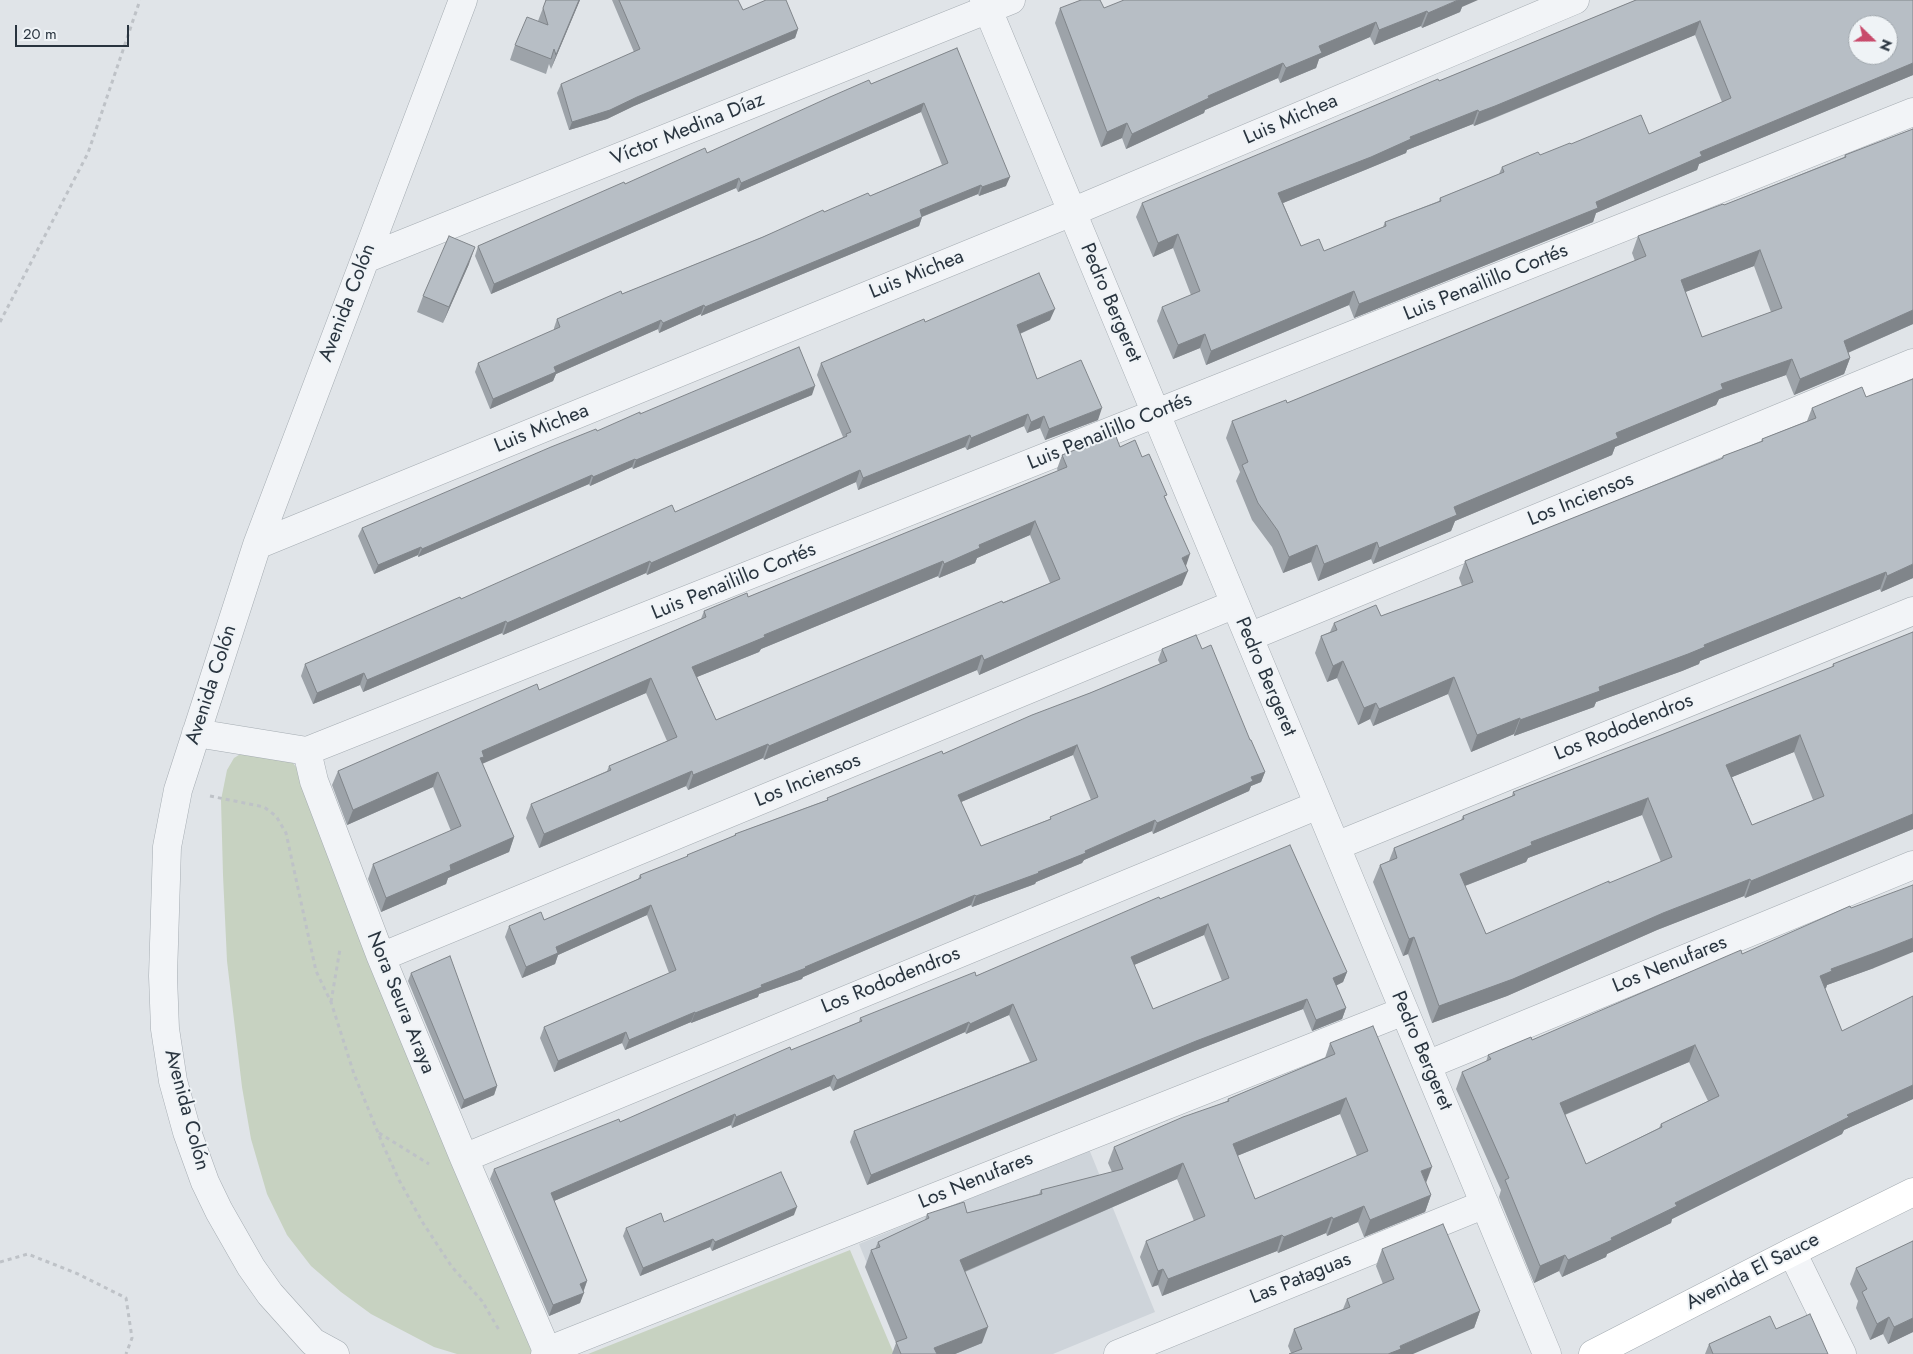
<!DOCTYPE html>
<meta charset="utf-8">
<style>
body{margin:0}
#map{position:relative;width:1913px;height:1354px;overflow:hidden;background:#e0e4e8;font-family:Jost,sans-serif}
canvas{display:block}
.north{position:absolute;left:1848px;top:15px;width:50px;height:50px;box-sizing:border-box;background:#eff3f6;border:1px solid #a0a7ad;border-radius:50%;rotate:112deg;font-size:14px;font-weight:700;line-height:20px;text-align:center;color:#29343f}
.north::after{content:'';display:block;margin:auto;width:18px;height:22px;background:#c84a6b;clip-path:polygon(50% 0,100% 100%,50% 72%,0 100%)}
.scale{position:absolute;left:15px;top:25px;width:114px;height:22px;box-sizing:border-box;border:2px solid #29343f;border-top:0;padding-left:6px;font-size:15px;line-height:18px;white-space:nowrap;color:#29343f;-webkit-text-stroke:4px #eff3f6;paint-order:stroke}
</style>
<div id="map">
<canvas width="1913" height="1354"></canvas>
<div class="north">N</div>
<div class="scale">20 m</div>
</div>
<script>
const ctx = document.querySelector('canvas').getContext('2d');
ctx.lineJoin = 'round';
function fill(path, color) {
  ctx.fillStyle = color;
  ctx.fill(path, 'evenodd');
}
function toPath(rows) {
  const path = new Path2D();
  for (const r of rows) {
    path.moveTo(r[0], r[1]);
    for (let i = 2; i < r.length; i += 2) path.lineTo(r[i], r[i + 1]);
  }
  return path;
}
function trace(path, color, width, dash) {
  ctx.strokeStyle = color;
  ctx.lineWidth = width;
  ctx.lineCap = dash ? 'butt' : 'round';
  ctx.setLineDash(dash || []);
  ctx.stroke(path);
}
function drawText(font, color, halo, rows, align = 'center') {
  ctx.font = font + ' Jost,sans-serif';
  ctx.lineWidth = 4;
  ctx.setLineDash([]);
  ctx.textBaseline = 'middle';
  ctx.strokeStyle = halo;
  ctx.fillStyle = color;
  for (const [text, x, y, turn = 0] of rows) {
    ctx.save();
    ctx.translate(x, y);
    ctx.rotate((+turn || 0) * Math.PI / 180);
    ctx.textAlign = isNaN(turn) ? turn : align;
    if (halo) ctx.strokeText(text, 0, 0);
    ctx.fillText(text, 0, 0);
    ctx.restore();
  }
}
const built = toPath([
 [1089,1149,1155,1312,1053,1354,904,1354,859,1244]
]);
const green = toPath([
 [247,750,282,754,293,763,303,776,532,1341,531,1354,457,1354,434,1347,371,1314,341,1292,311,1266,287,1235,267,1194,251,1139,242,1087,227,961,223,875,221,800,227,770,234,758],
 [850,1250,894,1354,588,1354]
]);
const path = toPath([
 [0,322,88,153,140,0],
 [210,796,264,807,276,816,286,833,316,971,331,1002,354,1074,383,1145,399,1180,423,1223,452,1267,482,1301,499,1330],
 [331,1002,340,949],
 [379,1133,429,1164],
 [0,1262,28,1254,78,1274,126,1298,132,1338,126,1354]
]);
const street = toPath([
 [984,0,1547,1354],
 [365,259,1011,0],
 [257,545,1072,212,1575,0],
 [1249,637,1913,363],
 [196,733,307,751],
 [307,751,1913,112],
 [307,751,314,781,381,957,464,1158,547,1351,545,1354],
 [1336,846,1913,611],
 [381,957,1235,604],
 [1427,1065,1913,865],
 [464,1158,1318,805],
 [1792,1252,1842,1354],
 [547,1351,1404,1011],
 [335,1354,313,1342,270,1294,251,1267,219,1211,205,1182,187,1132,173,1081,165,1029,163,976,167,847,178,790,257,545,463,0],
 [1118,1354,1485,1204]
]);
const secondary = toPath([
 [1593,1354,1792,1252,1913,1192]
]);
const wall = toPath([
 [546,0,580,0,551,69,549,64,546,74,510,60,515,45,538,21],
 [612,0,738,0,743,10,798,29,795,38,634,106,607,119,569,130,557,93,561,84,634,52],
 [1636,0,1913,0,1913,75,1699,164,1697,170,1596,213,1593,222,1354,318,1349,305,1206,365,1200,348,1173,359,1157,321,1162,307,1191,295,1173,248,1153,257,1136,217,1142,203],
 [1695,35,1722,102,1649,134,1571,144,1540,155,1502,167,1499,174,1440,198,1439,201,1385,222,1383,227,1324,251,1301,246,1283,203,1365,170,1406,153,1407,150,1473,124,1474,126,1490,120],
 [1462,7,1460,12,1422,28,1421,26,1374,45,1370,37,1319,59,1316,68,1280,83,1278,78,1205,110,1204,113,1126,149,1122,138,1101,147,1055,23,1060,8],
 [957,48,1006,186,979,196,978,194,922,217,919,226,701,316,701,314,659,333,658,329,556,374,553,381,490,409,475,372,478,363,554,330,554,328,557,319,622,294,824,212,870,196,942,165,921,112,738,192,736,188,491,294,475,256,478,246,625,184,707,153],
 [1913,129,1913,324,1848,353,1850,358,1844,374,1794,395,1786,375,1719,399,1716,405,1615,447,1612,455,1455,521,1451,531,1373,564,1371,559,1318,581,1311,562,1283,573,1272,547,1252,520,1236,481,1240,472,1226,438,1232,421,1287,403,1635,261,1632,253,1638,236,1724,205,1844,157,1845,155],
 [1754,266,1771,312,1702,337,1685,292],
 [469,264,443,323,417,312,423,296],
 [1050,320,1020,334,1037,379,1098,420,1045,440,1040,428,1027,433,1024,426,967,450,965,447,858,490,856,482,713,546,647,575,646,573,503,635,502,633,363,692,360,685,313,704,301,676,305,664,461,599,675,512,843,437,817,375,821,363,925,322],
 [812,395,633,469,632,467,590,486,589,484,418,557,418,555,374,574,358,536,362,528,640,414],
 [1866,397,1913,578,1881,592,1880,589,1700,661,1699,664,1682,671,1596,702,1594,707,1514,736,1514,734,1471,752,1448,694,1373,726,1370,719,1358,725,1337,678,1327,682,1315,653,1321,636,1330,632,1334,623,1381,616,1462,586,1459,578,1465,561,1722,459,1723,456,1761,442,1762,439,1807,421,1812,408],
 [1120,447,1142,457,1166,499,1186,567,1182,585,979,675,977,670,764,760,763,758,688,790,686,786,539,848,526,818,531,804,607,771,609,766,667,741,646,693,482,763,514,837,509,852,448,878,446,884,381,912,368,879,373,864,451,831,433,787,347,825,332,785,338,771,539,690,701,619,704,611,748,597,1058,471,1057,469,1062,455],
 [1030,535,1050,583,716,720,697,677,759,652,761,649,938,576,939,578,975,563,977,558],
 [1913,632,1913,829,1745,898,1744,896,1657,930,1507,996,1432,1023,1408,954,1403,956,1373,882,1380,865,1389,861,1394,848,1461,820,1463,816,1512,796,1513,792,1661,735,1832,667,1833,664],
 [1794,752,1813,800,1752,825,1732,777],
 [1642,815,1661,862,1486,934,1465,886,1526,862,1528,858],
 [1162,649,1202,649,1250,740,1265,772,1261,782,1251,786,1249,791,1153,834,1152,831,1084,860,1082,863,1036,882,1035,884,972,907,971,905,803,977,802,979,759,994,758,997,691,1023,691,1022,625,1050,622,1043,554,1072,540,1038,544,1027,669,973,647,915,558,955,555,964,522,978,505,937,509,926,544,920,638,879,640,875,687,857,687,855,734,836,735,834,827,800,827,798,943,754,1090,693,1160,664,1158,660],
 [1073,755,1091,800,1050,817,1050,819,981,846,961,802],
 [1160,899,1347,972,1343,982,1336,985,1346,1008,1342,1019,1312,1031,1303,1009,1192,1052,867,1185,850,1142,854,1131,1030,1062,1009,1015,966,1034,965,1032,833,1091,830,1086,732,1128,731,1125,554,1201,587,1281,580,1303,549,1316,490,1179,494,1169,620,1122,859,1022,860,1018,976,976],
 [1204,935,1222,981,1153,1009,1134,965],
 [1742,954,1874,968,1827,985,1826,988,1825,989,1842,1031,1913,996,1913,1099,1844,1130,1842,1134,1672,1219,1671,1223,1607,1254,1606,1257,1562,1277,1559,1271,1534,1283,1499,1197,1501,1190,1456,1089,1462,1072,1486,1062,1488,1055,1532,1040],
 [1689,1062,1708,1101,1661,1124,1659,1128,1586,1164,1565,1115],
 [411,973,497,1086,494,1095,461,1109,408,981],
 [1330,1043,1426,1183,1431,1195,1425,1212,1364,1237,1358,1222,1327,1236,1326,1233,1278,1253,1277,1251,1162,1296,1158,1285,1152,1287,1140,1257,1146,1241,1194,1221,1177,1179,965,1272,982,1343,955,1354,892,1354,896,1343,865,1267,871,1250,875,1249,878,1242,925,1220,927,1214,967,1213,1039,1194,1041,1190,1112,1172,1108,1163,1114,1147,1227,1101,1228,1099,1325,1058],
 [1340,1114,1357,1156,1255,1199,1237,1156],
 [794,1215,712,1251,710,1247,640,1276,623,1236,626,1228,664,1222],
 [1913,1241,1913,1332,1888,1344,1883,1334,1870,1340,1856,1308,1858,1301,1850,1284,1856,1268],
 [1382,1249,1480,1311,1474,1328,1291,1353,1288,1346,1294,1329,1343,1309,1347,1299,1383,1284,1376,1266],
 [1776,1329,1828,1354,1705,1354,1709,1344]
]);
const shadedWall = toPath([
 [579,0,580,0,551,69,556,55],
 [1458,0,1478,0,1462,7,1460,12,1422,28,1428,13],
 [1427,11,1421,26,1374,45,1379,30],
 [1700,21,1695,35,1474,126,1479,112],
 [1376,22,1370,37,1319,59,1316,68,1280,83,1286,68,1319,46],
 [798,29,795,38,634,106,607,119,569,130,572,122,637,97],
 [1283,63,1278,78,1205,110,1204,113,1126,149,1132,134,1208,96],
 [1913,63,1913,75,1699,164,1697,170,1596,213,1593,222,1354,318,1359,304,1596,202,1700,152],
 [924,103,921,112,738,192,741,183],
 [1478,110,1473,124,1407,150,1406,153,1365,170,1273,207,1278,193,1410,137],
 [1127,123,1122,138,1101,147,1107,132],
 [1010,177,1006,186,979,196,982,187],
 [739,178,736,188,491,294,494,284],
 [981,185,978,194,916,219,920,210],
 [922,217,919,226,701,316,705,307],
 [1178,234,1173,248,1153,257,1158,243],
 [475,247,469,264,443,323,449,307],
 [1760,250,1754,266,1675,296,1681,280],
 [1354,291,1349,305,1206,365,1211,351],
 [704,305,701,314,659,333,663,323],
 [1055,309,1050,320,1012,337,1017,325],
 [1913,310,1913,324,1838,357,1844,341],
 [661,320,658,329,556,374,553,381,490,409,493,399,554,367],
 [1205,334,1200,348,1173,359,1178,345],
 [1850,358,1844,374,1794,395,1800,379],
 [1792,359,1786,375,1719,399,1716,405,1615,447,1612,455,1455,521,1451,531,1373,564,1379,548,1454,507,1721,384],
 [815,386,812,395,633,469,636,460],
 [1102,408,1098,420,1045,440,1049,429],
 [1028,414,1024,426,967,450,971,438],
 [1044,416,1040,428,1027,433,1031,422],
 [970,435,965,447,858,490,863,478],
 [635,459,632,467,590,486,593,477],
 [860,470,856,482,713,546,647,575,651,563],
 [592,475,589,484,418,557,422,549],
 [1035,521,1030,535,977,558,975,563,939,578,944,564,979,545],
 [1377,542,1371,559,1318,581,1324,564],
 [1317,545,1311,562,1283,573,1289,557],
 [421,547,418,555,374,574,378,565],
 [1190,554,1185,569,1182,558],
 [650,561,646,573,503,635,507,623],
 [943,561,938,576,761,649,759,652,687,681,692,667,764,635],
 [1913,564,1913,578,1881,592,1887,576],
 [1188,571,1182,585,979,675,984,660],
 [1886,572,1880,589,1700,661,1699,664,1682,671,1596,702,1594,707,1514,736,1520,720,1599,687],
 [506,621,502,633,363,692,367,680],
 [982,655,977,670,764,760,769,746],
 [1343,661,1337,678,1327,682,1333,666],
 [364,673,360,685,313,704,317,693],
 [1454,677,1448,694,1373,726,1379,709],
 [651,678,646,693,482,764,475,773,482,751],
 [1376,703,1370,719,1358,725,1364,708],
 [1520,718,1514,734,1471,752,1477,735],
 [1800,735,1794,752,1720,782,1726,765],
 [768,744,763,758,688,790,693,775],
 [1077,745,1073,755,954,805,958,795],
 [692,771,686,786,539,848,544,834],
 [438,772,433,787,347,825,353,810],
 [1265,772,1261,782,1251,786,1249,791,1153,834,1157,823,1251,777],
 [1648,798,1642,815,1528,858,1526,862,1454,890,1460,874,1531,842],
 [1913,814,1913,829,1745,898,1751,881],
 [1155,820,1152,831,1084,860,1082,863,1036,882,1035,884,972,907,976,896,1038,872],
 [514,837,509,852,448,878,446,884,381,912,386,898,450,865],
 [1750,879,1744,896,1657,930,1507,996,1432,1023,1439,1006,1663,913],
 [975,895,971,905,803,977,802,979,759,994,758,997,691,1023,695,1013],
 [651,905,647,915,558,955,555,964,522,978,526,967,556,947],
 [1208,924,1204,935,1127,968,1131,957],
 [1414,937,1408,954,1403,956,1409,939],
 [1913,938,1913,952,1874,968,1827,985,1826,988,1814,993,1820,976,1831,969],
 [1347,972,1343,982,1330,989,1333,978],
 [1307,999,1303,1009,1192,1052,867,1185,871,1175,1196,1041],
 [1013,1004,1009,1015,966,1034,970,1024],
 [1346,1008,1342,1019,1312,1031,1316,1020],
 [695,1012,691,1022,625,1050,629,1040],
 [969,1022,965,1032,833,1091,837,1080],
 [626,1032,622,1043,554,1072,558,1061],
 [1695,1045,1689,1062,1554,1119,1560,1103],
 [834,1075,830,1086,732,1128,736,1117],
 [1913,1085,1913,1099,1844,1130,1842,1134,1672,1219,1671,1223,1607,1254,1606,1257,1562,1277,1568,1260,1611,1238,1675,1203,1847,1115],
 [497,1086,494,1095,461,1109,464,1100],
 [1346,1098,1340,1114,1227,1160,1233,1144],
 [735,1114,731,1125,547,1204,551,1193],
 [1183,1163,1177,1179,954,1276,960,1260],
 [1432,1167,1426,1183,1421,1171],
 [1431,1195,1425,1212,1364,1237,1370,1220],
 [1364,1206,1358,1222,1327,1236,1333,1219],
 [797,1207,794,1215,712,1251,715,1242],
 [1332,1217,1326,1233,1278,1253,1284,1237],
 [1282,1235,1277,1251,1162,1296,1168,1279],
 [713,1239,710,1247,640,1276,643,1268],
 [1565,1255,1559,1271,1534,1283,1540,1266],
 [1163,1269,1158,1285,1152,1287,1158,1271],
 [587,1281,583,1292,580,1284],
 [584,1293,580,1303,549,1316,553,1305],
 [1480,1311,1474,1328,1413,1354,1388,1354,1400,1346],
 [1889,1317,1883,1334,1870,1340,1877,1324],
 [1913,1318,1913,1332,1888,1344,1894,1327],
 [988,1327,982,1343,955,1354,932,1354,934,1348]
]);
const building = toPath([
 [546,0,579,0,556,55,554,49,551,59,515,45,527,17,548,25,543,8,546,0],
 [619,0,738,0,743,10,766,0,786,0,798,29,637,97,610,110,572,122,561,84,640,49,619,0],
 [1081,0,1100,0,1104,8,1124,0,1458,0,1428,13,1427,11,1379,30,1376,22,1319,46,1322,53,1286,68,1283,63,1208,96,1209,98,1132,134,1127,123,1107,132,1060,8,1081,0],
 [1636,0,1913,0,1913,63,1700,152,1702,156,1596,202,1598,208,1359,304,1354,291,1211,351,1205,334,1178,345,1162,307,1200,291,1178,234,1158,243,1142,203,1438,79,1439,81,1636,0],
 [1700,21,1731,98,1649,134,1641,115,1571,144,1570,143,1540,155,1538,152,1502,167,1504,172,1440,198,1441,201,1385,222,1386,226,1324,251,1319,239,1301,246,1278,193,1371,157,1411,139,1410,137,1478,110,1479,112,1495,106,1700,21],
 [1858,25,1888,25,1888,55,1858,55,1858,25],
 [957,48,1010,177,982,187,981,185,920,210,922,217,705,307,704,305,663,323,661,320,554,367,556,372,493,399,478,363,560,327,557,319,621,291,622,294,763,237,823,210,824,212,868,193,870,196,948,163,924,103,741,183,739,178,494,284,478,246,624,182,625,184,705,148,707,153,830,97,869,80,871,84,957,48],
 [1913,129,1913,310,1844,341,1850,358,1800,379,1792,359,1721,384,1723,389,1616,433,1618,438,1454,507,1457,515,1379,548,1377,542,1324,564,1317,545,1289,557,1278,531,1258,503,1242,465,1248,462,1232,421,1286,400,1287,403,1646,256,1638,236,1723,204,1724,205,1846,157,1845,155,1913,129],
 [1760,250,1782,308,1702,337,1681,280,1760,250],
 [449,236,475,247,449,307,423,296,449,236],
 [1039,273,1055,309,1017,325,1037,379,1081,360,1102,408,1049,429,1044,416,1031,422,1028,414,971,438,970,435,863,478,860,470,717,534,651,563,650,561,507,623,506,621,367,680,364,673,317,693,305,664,460,597,461,599,672,505,675,512,847,436,846,434,851,432,821,363,924,319,925,322,1039,273],
 [799,347,815,386,636,460,635,459,593,477,592,475,422,549,421,547,378,565,362,528,551,447,596,429,597,431,640,412,640,414,799,347],
 [1913,379,1913,564,1887,576,1886,572,1704,645,1705,647,1688,654,1599,687,1600,691,1520,720,1520,718,1477,735,1454,677,1379,709,1376,703,1364,708,1343,661,1333,666,1321,636,1337,630,1334,623,1376,605,1381,616,1473,582,1465,561,1723,458,1723,456,1763,441,1762,439,1816,418,1812,408,1862,387,1866,397,1913,379],
 [1115,434,1120,447,1135,440,1142,457,1149,454,1167,495,1164,496,1190,554,1182,558,1188,571,984,660,982,655,769,746,768,744,693,775,692,771,544,834,531,804,611,770,609,766,677,737,651,678,482,751,484,757,480,758,514,837,450,865,451,870,386,898,373,864,461,826,438,772,353,810,338,771,537,684,539,690,608,660,706,617,704,611,747,593,748,597,1067,467,1062,455,1115,434],
 [1035,521,1060,579,1003,603,1002,601,716,720,692,667,765,637,764,635,943,561,944,564,980,548,979,545,1035,521],
 [1913,632,1913,814,1751,881,1750,879,1663,913,1513,979,1439,1006,1414,937,1409,939,1380,865,1397,858,1394,848,1464,819,1463,816,1515,795,1513,792,1661,735,1834,666,1833,664,1913,632],
 [1800,735,1824,796,1752,825,1726,765,1800,735],
 [1648,798,1672,857,1609,883,1609,881,1486,934,1460,874,1532,845,1531,842,1648,798],
 [1196,635,1202,649,1211,645,1250,740,1251,740,1265,772,1251,777,1253,781,1157,823,1155,820,1085,851,1086,853,1038,872,1039,873,976,896,975,895,805,967,806,968,761,985,762,987,695,1013,695,1012,629,1040,626,1032,558,1061,544,1027,676,970,651,905,556,947,558,953,526,967,509,926,541,912,544,920,641,878,640,875,688,856,687,855,736,835,735,834,828,800,827,798,942,751,943,754,1032,715,1090,693,1167,661,1162,649,1196,635],
 [1077,745,1098,797,1050,817,1051,819,981,846,958,795,1077,745],
 [1290,845,1347,972,1333,978,1346,1008,1316,1020,1307,999,1196,1041,871,1175,854,1131,1037,1060,1013,1004,970,1024,969,1022,837,1080,834,1075,736,1117,735,1114,551,1193,587,1281,580,1284,584,1293,553,1305,494,1169,619,1119,620,1122,790,1047,791,1050,862,1021,860,1018,975,972,976,976,1159,897,1160,899,1290,845],
 [1208,924,1229,978,1153,1009,1131,957,1208,924],
 [1913,885,1913,938,1880,951,1831,969,1832,971,1820,976,1842,1031,1913,996,1913,1085,1847,1115,1849,1117,1675,1203,1677,1206,1611,1238,1612,1240,1568,1260,1565,1255,1540,1266,1505,1180,1509,1178,1462,1072,1491,1059,1488,1055,1531,1037,1532,1040,1741,950,1742,954,1850,906,1851,908,1913,885],
 [1695,1045,1719,1096,1661,1124,1662,1127,1586,1164,1560,1103,1695,1045],
 [450,956,497,1086,464,1100,411,973,450,956],
 [1373,1026,1432,1167,1421,1171,1431,1195,1370,1220,1364,1206,1333,1219,1332,1217,1284,1237,1282,1235,1168,1279,1163,1269,1158,1271,1146,1241,1205,1216,1183,1163,960,1260,988,1327,934,1348,937,1354,901,1354,896,1342,907,1338,871,1250,880,1247,878,1242,929,1218,927,1214,964,1202,967,1213,1042,1194,1041,1190,1123,1169,1114,1147,1183,1117,1229,1101,1228,1099,1335,1054,1330,1043,1373,1026],
 [1346,1098,1368,1151,1255,1199,1233,1144,1346,1098],
 [781,1172,797,1207,715,1242,713,1239,643,1268,626,1228,661,1213,664,1222,781,1172],
 [1443,1224,1480,1311,1400,1346,1401,1349,1388,1354,1289,1354,1302,1349,1294,1329,1350,1307,1347,1299,1394,1279,1382,1249,1443,1224],
 [1913,1241,1913,1318,1894,1327,1889,1317,1877,1324,1862,1292,1867,1289,1856,1268,1913,1241],
 [1810,1314,1828,1354,1713,1354,1709,1344,1770,1316,1776,1329,1810,1314]
]);
const streetNames = [
 ["Luis Michea",1291,120,-23],
 ["Víctor Medina Díaz",688,130,-22],
 ["Luis Michea",917,275,-22],
 ["Luis Penailillo Cortés",1486,283,-22],
 ["Avenida Colón",348,303,-69],
 ["Pedro Bergeret",1110,303,67],
 ["Luis Michea",542,429,-22],
 ["Luis Penailillo Cortés",1110,432,-22],
 ["Los Inciensos",1581,500,-22],
 ["Luis Penailillo Cortés",734,582,-22],
 ["Pedro Bergeret",1265,677,67],
 ["Avenida Colón",212,685,-72],
 ["Los Rododendros",1624,728,-22],
 ["Los Inciensos",808,781,-22],
 ["Los Nenufares",1670,965,-22],
 ["Los Rododendros",891,981,-22],
 ["Nora Seura Araya",400,1003,68],
 ["Pedro Bergeret",1421,1051,67],
 ["Avenida Colón",186,1110,75],
 ["Los Nenufares",976,1181,-22],
 ["Avenida El Sauce",1753,1272,-27],
 ["Las Pataguas",1301,1279,-22]
];
fill(built, '#ced4da');
fill(green, '#c7d2c1');
trace(street, '#a5acb2', 29);
trace(secondary, '#a5acb2', 29);
trace(path, '#bec2c7', 3, [4, 4]);
trace(street, '#f2f4f7', 28);
trace(secondary, '#fff', 28);
fill(wall, '#9da3a9');
fill(shadedWall, '#80858a');
fill(building, '#b7bec5');
trace(building, '#80858a', 1);
drawText('20px', '#29343f', '#eff3f6', streetNames);
</script>
